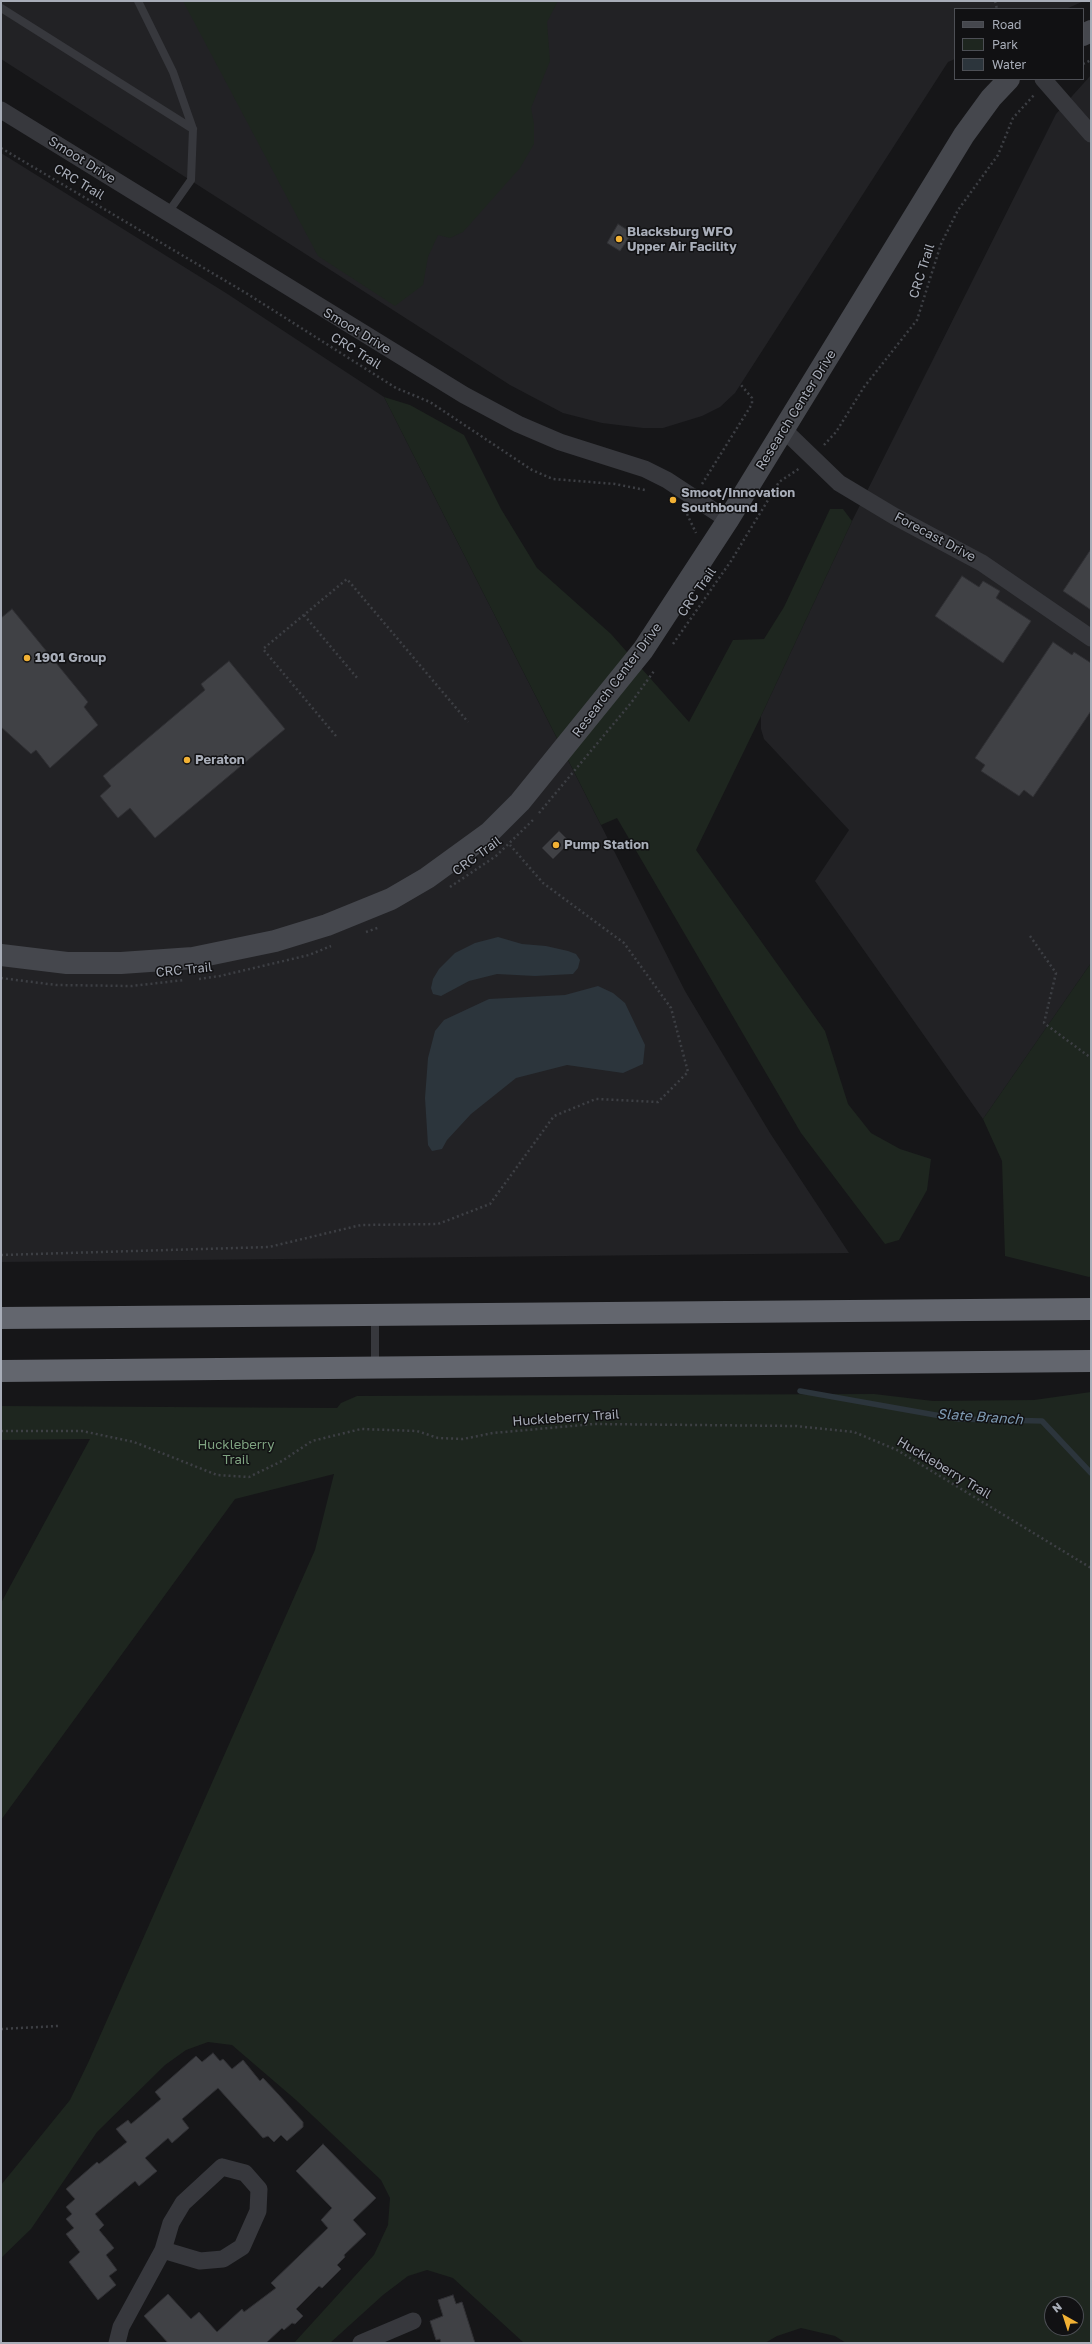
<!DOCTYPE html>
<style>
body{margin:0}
#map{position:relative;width:1092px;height:2344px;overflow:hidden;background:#161618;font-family:"Golos Text",sans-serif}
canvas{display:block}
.frame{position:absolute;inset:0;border:2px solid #a8adb8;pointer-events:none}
.legend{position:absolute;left:954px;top:8px;width:130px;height:72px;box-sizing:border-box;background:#111113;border:1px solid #4d4f55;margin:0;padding:5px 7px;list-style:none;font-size:12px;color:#a8adb8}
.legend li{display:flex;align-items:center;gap:8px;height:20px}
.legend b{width:20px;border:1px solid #4d4f55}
.north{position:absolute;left:1044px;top:2296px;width:40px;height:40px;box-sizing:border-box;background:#111113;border:1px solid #4d4f55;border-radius:50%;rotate:321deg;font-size:11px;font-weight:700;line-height:16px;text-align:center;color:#a8adb8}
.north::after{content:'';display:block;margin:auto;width:14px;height:18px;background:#f2b134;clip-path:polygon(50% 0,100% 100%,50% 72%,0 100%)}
</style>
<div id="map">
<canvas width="1092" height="2344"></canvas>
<div class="frame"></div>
<ul class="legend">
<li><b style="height:5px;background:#45474d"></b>Road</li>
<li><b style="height:11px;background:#1e261f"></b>Park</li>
<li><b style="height:11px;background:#2c353c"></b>Water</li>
</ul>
<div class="north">N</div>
</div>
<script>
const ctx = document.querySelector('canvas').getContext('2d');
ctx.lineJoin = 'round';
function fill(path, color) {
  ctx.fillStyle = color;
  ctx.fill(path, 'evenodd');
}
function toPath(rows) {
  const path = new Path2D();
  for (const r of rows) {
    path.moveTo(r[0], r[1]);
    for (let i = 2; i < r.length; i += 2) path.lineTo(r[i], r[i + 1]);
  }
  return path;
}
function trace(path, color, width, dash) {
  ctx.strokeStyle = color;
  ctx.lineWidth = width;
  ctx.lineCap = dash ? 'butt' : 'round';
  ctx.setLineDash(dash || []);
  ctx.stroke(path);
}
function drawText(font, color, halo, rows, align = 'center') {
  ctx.font = font + ' "Golos Text",sans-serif';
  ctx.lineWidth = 3;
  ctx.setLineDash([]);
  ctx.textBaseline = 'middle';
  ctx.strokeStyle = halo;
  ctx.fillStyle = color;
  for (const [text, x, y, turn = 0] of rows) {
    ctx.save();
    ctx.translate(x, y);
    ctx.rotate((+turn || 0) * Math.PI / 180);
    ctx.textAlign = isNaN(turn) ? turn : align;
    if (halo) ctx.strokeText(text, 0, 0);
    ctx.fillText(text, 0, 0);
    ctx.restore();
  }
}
const built = toPath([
 [1,1,1084,1,1066,9,955,9,955,59,948,62,735,393,720,407,702,416,663,428,643,428,602,423,563,413,510,385,1,59],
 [1091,75,1091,963,983,1119,815,881,849,830,764,739,761,729,761,716,852,521,1056,114],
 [1,153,226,293,384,397,685,991,770,1133,849,1253,1,1262]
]);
const green = toPath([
 [183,1,558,1,547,22,550,61,531,108,534,124,534,144,520,168,463,232,450,238,438,235,428,257,423,285,395,306,318,256],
 [384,397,410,405,464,435,501,509,537,568,611,634,689,722,733,640,764,639,784,607,830,509,843,509,852,521,761,716,696,850,825,1031,848,1104,871,1133,900,1149,931,1159,927,1190,899,1240,885,1244,801,1133,617,818,601,825],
 [1091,963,1091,1276,1089,1277,1005,1256,1002,1161,983,1119],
 [1091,1392,1091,2343,846,2343,835,2336,801,2328,777,2336,765,2343,524,2343,453,2278,427,2270,408,2276,383,2295,330,2343,294,2343,374,2255,388,2225,390,2198,381,2180,296,2100,232,2045,208,2042,186,2050,165,2065,97,2132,31,2229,1,2258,1,2185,70,2100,88,2063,315,1550,334,1474,235,1499,1,1820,1,1603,90,1439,1,1440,1,1406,337,1408,341,1403,357,1396,874,1394,933,1401,1034,1400],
 [1052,2304,1076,2304,1076,2328,1052,2328]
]);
const water = toPath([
 [498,937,522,944,546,946,568,951,576,954,580,960,578,968,573,974,535,976,497,974,469,981,441,996,433,994,431,988,433,979,439,969,455,953,475,943],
 [598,986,613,993,625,1003,645,1045,643,1064,623,1073,567,1065,516,1078,471,1114,447,1140,442,1149,432,1151,428,1145,425,1098,428,1058,435,1031,444,1020,489,999,565,995]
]);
const stream = toPath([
 [800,1391,958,1419,1042,1421,1091,1473]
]);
const building = toPath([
 [618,224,632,233,620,251,607,243,618,224],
 [1091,549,1091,610,1063,591,1091,549],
 [962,576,979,587,983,581,1000,591,996,598,1031,621,1003,663,935,616,962,576],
 [12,609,88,702,84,707,98,725,50,768,36,750,31,754,1,727,1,618,12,609],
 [1053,642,1072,655,1074,652,1091,663,1091,711,1033,797,1024,790,1019,796,981,771,985,765,975,758,1053,642],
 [229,661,285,729,155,838,130,808,118,818,100,796,111,786,103,776,205,690,201,684,229,661],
 [559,831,570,842,553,859,542,848,559,831],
 [213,2053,220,2061,223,2059,232,2069,243,2060,260,2081,263,2078,279,2095,303,2122,303,2127,287,2141,281,2135,274,2142,268,2136,263,2138,218,2088,182,2119,189,2128,172,2143,168,2138,145,2158,157,2171,139,2186,135,2181,95,2214,104,2225,99,2230,114,2248,106,2255,117,2270,109,2276,116,2285,98,2300,69,2262,80,2252,66,2234,74,2228,66,2219,72,2214,66,2207,75,2199,66,2189,97,2162,99,2164,127,2142,116,2129,128,2120,131,2124,161,2099,155,2092,196,2056,202,2062,213,2053],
 [323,2144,376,2198,353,2220,366,2234,344,2255,345,2257,337,2265,341,2269,322,2288,319,2286,296,2309,303,2316,295,2324,292,2323,284,2330,282,2328,266,2343,168,2343,144,2316,168,2294,191,2319,199,2312,217,2332,242,2309,244,2312,276,2288,271,2283,328,2228,321,2220,332,2208,296,2171,323,2144],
 [453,2295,456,2304,462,2302,475,2343,441,2343,440,2339,436,2340,430,2321,443,2316,438,2300,453,2295]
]);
const path = toPath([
 [995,1,997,9],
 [1083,64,1091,60],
 [1,148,246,293,396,388,430,402,532,470,553,479,615,484,645,490],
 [824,445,836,432,864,387,917,320,941,244,958,210,998,155,1013,118,1035,94],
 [702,484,752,404,752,398,741,385],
 [687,514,696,533],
 [304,615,358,679],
 [673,644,731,561,779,482,800,468],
 [336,736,263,649,347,579,468,722],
 [539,813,631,703,654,671],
 [450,887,496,856,533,820],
 [366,932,380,927],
 [1030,936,1056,973,1044,1023,1091,1058],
 [1,978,56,985,132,986,184,980],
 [199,979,220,976,309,955,331,946],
 [1,1255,269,1247,361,1225,438,1224,490,1204,554,1116,596,1099,658,1102,688,1072,671,1008,624,943,543,883,510,845],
 [1,1431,82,1431,134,1442,217,1475,249,1477,282,1461,312,1441,361,1429,417,1431,438,1438,463,1439,493,1433,594,1424,796,1426,854,1432,897,1450,1091,1568],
 [1,2029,58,2026]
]);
const service = toPath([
 [138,1,173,72,193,129,191,180,167,214],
 [1,8,193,129],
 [375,1316,375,1366]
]);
const minor = toPath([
 [1043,79,1091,134],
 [1,110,464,395,518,424,560,442,645,469,667,480,728,520],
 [784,430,839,483,894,516,982,563,1091,638],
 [222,2167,245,2173,259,2189,258,2211,242,2247,223,2259,200,2261,163,2250,171,2223,183,2203,222,2167],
 [117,2343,121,2327,163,2250],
 [361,2343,413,2321]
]);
const secondary = toPath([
 [1083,35,1091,31],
 [1,955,67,963,121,963,193,958,275,941,327,925,391,899,427,878,489,833,520,802,643,650,728,520,964,135,991,98,1009,79]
]);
const motorway = toPath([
 [1,1318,1091,1309],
 [1,1371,1091,1361]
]);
const markers = [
 [619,239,4,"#f2b134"],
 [673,500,4,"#f2b134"],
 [27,658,4,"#f2b134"],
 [187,760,4,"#f2b134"],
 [556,845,4,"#f2b134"]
];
const streetNames = [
 ["Smoot Drive",82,160,32],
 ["CRC Trail",79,182,31],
 ["CRC Trail",922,271,-72],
 ["Smoot Drive",357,331,31],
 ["CRC Trail",356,351,32],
 ["Research Center Drive",796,410,-58],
 ["Forecast Drive",935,537,28],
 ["CRC Trail",697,592,-55],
 ["Research Center Drive",617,680,-53],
 ["CRC Trail",477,856,-36],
 ["CRC Trail",184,970,-6],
 ["Huckleberry Trail",566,1418,-4],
 ["Huckleberry Trail",944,1468,31]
];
const poiNames = [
 ["Blacksburg WFO",627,232],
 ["Upper Air Facility",627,247],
 ["Smoot/Innovation",681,493],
 ["Southbound",681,508],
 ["1901 Group",35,658],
 ["Peraton",195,760],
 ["Pump Station",564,845]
];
const parkNames = [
 ["Huckleberry",236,1445],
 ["Trail",236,1460]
];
const waterNames = [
 ["Slate Branch",980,1417,4]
];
fill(built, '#222225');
fill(green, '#1e261f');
fill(water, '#2c353c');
trace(stream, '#2c353c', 5.5);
fill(building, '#404145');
trace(building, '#303034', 1);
trace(path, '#3d3f44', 2.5, [2, 3]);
trace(service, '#37383d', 8);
trace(minor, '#37383d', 17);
trace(secondary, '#45474d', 22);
trace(motorway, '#63666e', 22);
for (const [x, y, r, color] of markers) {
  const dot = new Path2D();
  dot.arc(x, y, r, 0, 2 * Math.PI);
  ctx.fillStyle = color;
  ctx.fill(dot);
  trace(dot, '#111113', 1.5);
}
drawText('13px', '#a8adb8', '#111113', streetNames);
drawText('bold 13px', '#a8adb8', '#111113', poiNames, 'left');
drawText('13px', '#7fa381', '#111113', parkNames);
drawText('italic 14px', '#7f9bb3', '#111113', waterNames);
</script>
